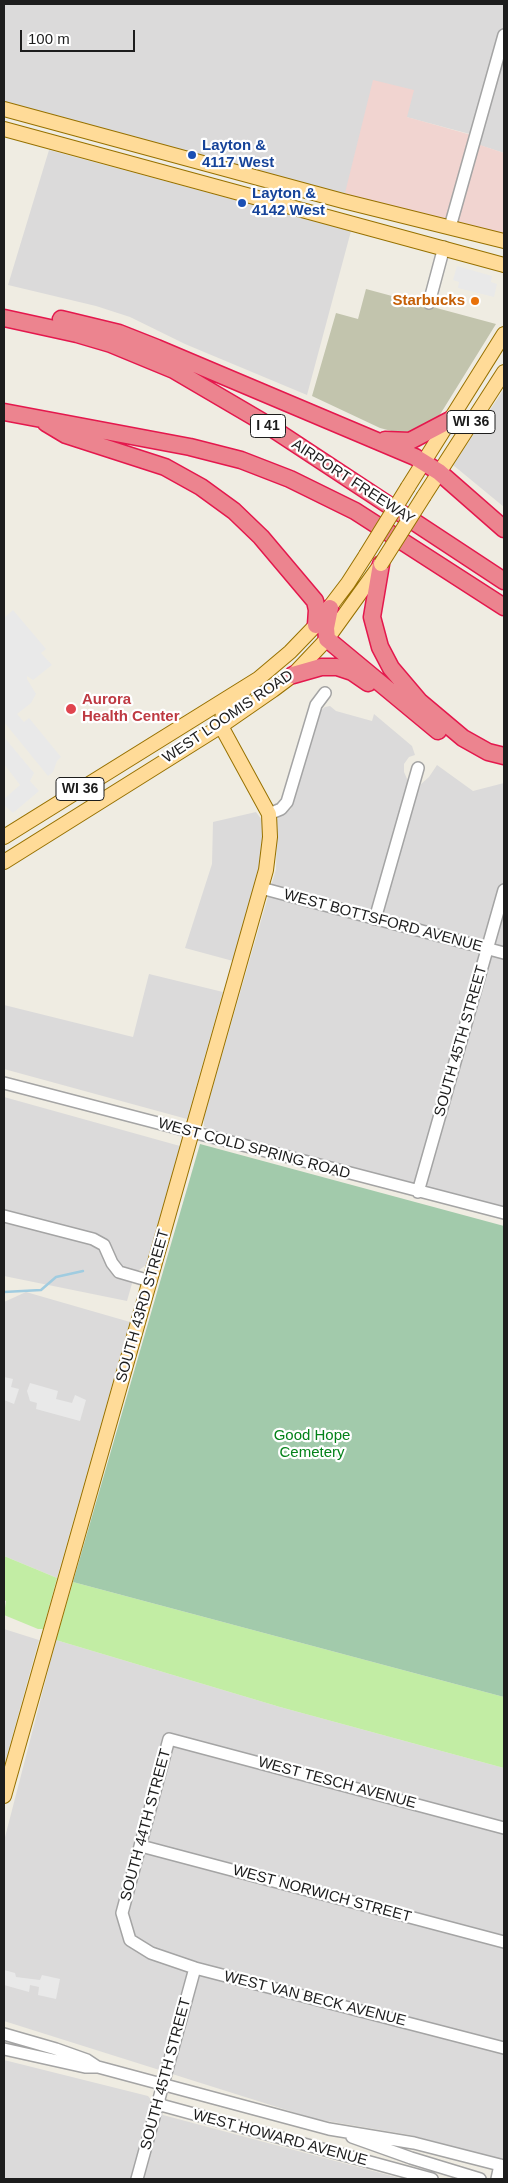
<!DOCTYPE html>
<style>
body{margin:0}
#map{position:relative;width:508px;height:2183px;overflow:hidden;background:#efece2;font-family:Helvetica,sans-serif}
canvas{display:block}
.frame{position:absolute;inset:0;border:5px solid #1d1d1d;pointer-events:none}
.scale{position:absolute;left:20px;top:30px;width:115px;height:22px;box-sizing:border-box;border:2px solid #1d1d1d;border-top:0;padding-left:6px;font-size:15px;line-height:18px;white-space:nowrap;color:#1d1d1d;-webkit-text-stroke:4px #fff;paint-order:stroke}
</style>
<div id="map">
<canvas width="508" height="2183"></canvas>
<div class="frame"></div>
<div class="scale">100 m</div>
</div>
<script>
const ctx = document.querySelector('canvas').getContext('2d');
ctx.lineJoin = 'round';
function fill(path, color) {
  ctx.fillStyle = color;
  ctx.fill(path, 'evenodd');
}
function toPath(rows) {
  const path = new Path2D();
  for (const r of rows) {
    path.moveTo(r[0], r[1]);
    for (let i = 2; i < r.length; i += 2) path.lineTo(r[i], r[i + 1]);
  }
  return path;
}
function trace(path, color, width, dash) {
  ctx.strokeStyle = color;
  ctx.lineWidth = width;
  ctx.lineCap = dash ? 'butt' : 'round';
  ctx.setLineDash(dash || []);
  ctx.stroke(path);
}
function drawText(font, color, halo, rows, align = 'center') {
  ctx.font = font + ' Helvetica,sans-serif';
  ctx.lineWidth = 4.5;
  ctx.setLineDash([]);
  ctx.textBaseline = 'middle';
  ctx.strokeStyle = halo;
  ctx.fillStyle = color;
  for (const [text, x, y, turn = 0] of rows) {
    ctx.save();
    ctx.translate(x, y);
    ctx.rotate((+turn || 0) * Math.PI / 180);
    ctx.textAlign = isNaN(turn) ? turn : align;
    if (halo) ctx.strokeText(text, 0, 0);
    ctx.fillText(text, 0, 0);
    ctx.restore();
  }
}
const residential = toPath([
 [4,4,504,4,504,153,479,145,481,137,406,117,344,197,4,103],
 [49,150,351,231,307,395,185,344,130,317,96,306,8,285],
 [504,389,504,507,453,465],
 [330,706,336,711,372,721,374,714,412,746,415,755,409,757,404,764,404,772,408,781,403,802,413,805,421,784,429,777,437,765,473,791,504,783,504,1208,209,1130,204,1126,204,1117,276,869,277,819,291,809,319,712,325,707],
 [256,812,262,820,264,838,261,862,233,961,185,948,212,864,213,822],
 [149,974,223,992,187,1119,4,1069,4,1005,133,1037],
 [4,1097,180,1146,146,1265,135,1273,127,1301,4,1276],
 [26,1292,130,1322,57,1578,4,1556,4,1302],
 [4,1629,39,1640,4,1766],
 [56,1640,280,1707,504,1768,504,2160,410,2135,315,2119,4,2021,4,1841],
 [4,2060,148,2096,163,2115,403,2179,4,2179]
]);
const commercial = toPath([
 [373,80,414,90,407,117,475,136,474,143,504,153,504,241,343,201]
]);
const construction = toPath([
 [366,289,496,324,436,421,418,432,403,434,380,428,312,396,336,313,358,319]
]);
const grass = toPath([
 [4,1556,57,1578,43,1629,38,1629,4,1615,6,1601,4,1600],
 [73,1582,504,1697,504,1768,280,1707,56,1640]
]);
const cemetery = toPath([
 [200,1144,504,1226,504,1697,73,1582]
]);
const parking = toPath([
 [457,266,492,276,491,282,497,284,494,297,458,288,459,282,453,280],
 [13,610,46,649,41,653,52,665,33,680,27,676,27,679,36,694,31,703,17,714,24,722,29,718,61,757,57,761,53,772,48,776,4,722,4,618],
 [4,737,34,773,30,781,39,791,13,813,4,805,4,799,20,785,4,764],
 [4,1377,13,1379,11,1387,19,1389,14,1404,4,1400],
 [30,1383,58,1391,56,1399,72,1403,75,1395,86,1400,80,1421,36,1409,37,1403,30,1401,27,1391],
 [4,1970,15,1973,16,1977,40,1980,42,1975,60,1979,56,1999,38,1995,39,1987,30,1985,29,1992,4,1985]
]);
const stream = toPath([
 [4,1292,41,1290,56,1277,83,1271]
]);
const minor = toPath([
 [450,227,504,35],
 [429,303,444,247],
 [269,814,281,809,287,802,316,705,325,693],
 [261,888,504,953],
 [375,919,418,768],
 [4,1083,504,1213],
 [418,1192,504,890],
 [4,1216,93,1239,104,1245,112,1263,119,1272,150,1281],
 [504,1828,169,1739,122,1913,130,1940,151,1953,195,1968,504,2048],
 [141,1846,504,1942],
 [4,2034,56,2049,87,2060,96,2066],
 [4,2049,85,2067,98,2067,329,2129,414,2143,504,2166],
 [157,2104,432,2179],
 [352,2137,411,2158,480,2179],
 [137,2179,195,1968],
 [497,2179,500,2165]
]);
const major = toPath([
 [4,109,343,201,504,241],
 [4,129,504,265],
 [408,487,504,334],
 [424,496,504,372],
 [4,837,258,679,290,652,316,625,348,583,366,555],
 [4,862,221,726,273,690,293,675,327,639,381,564],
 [4,1796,266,870,270,837,269,814,221,726,223,713,248,686]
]);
const highway = toPath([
 [4,318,77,334,111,344,174,370,261,421,504,581],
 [61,319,119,333,157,348,415,457,439,472,504,529],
 [4,412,190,447,241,460,290,479,355,511,504,607],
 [46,423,66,435,165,467,201,487,234,511,261,537,315,601,317,610,316,625],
 [385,440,410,441,450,420],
 [381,564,372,617,380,647,391,668,419,701,463,738,488,752,504,756],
 [330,608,326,628,327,639,438,731],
 [293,675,321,667,337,667,352,672,368,683]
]);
const majorBridge = toPath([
 [366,555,408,487],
 [381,564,424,496]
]);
const markers = [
 [192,155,5,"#1a4fb4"],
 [242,203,5,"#1a4fb4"],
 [475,301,5,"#e8710a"],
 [71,709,6,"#e0444e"]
];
const shields = [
 [471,422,48],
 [268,426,35],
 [80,789,48]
];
const shieldNames = [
 ["WI 36",471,422],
 ["I 41",268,426],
 ["WI 36",80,789]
];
const transitNames = [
 ["Layton &",202,146],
 ["4117 West",202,163],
 ["Layton &",252,194],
 ["4142 West",252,211]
];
const foodNames = [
 ["Starbucks",465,301]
];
const streetNames = [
 ["AIRPORT FREEWAY",353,482,33],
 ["WEST LOOMIS ROAD",228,717,-34],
 ["WEST BOTTSFORD AVENUE",383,921,15],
 ["SOUTH 45TH STREET",461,1041,-74],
 ["WEST COLD SPRING ROAD",254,1149,15],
 ["SOUTH 43RD STREET",143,1306,-74],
 ["WEST TESCH AVENUE",337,1783,15],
 ["SOUTH 44TH STREET",146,1825,-75],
 ["WEST NORWICH STREET",322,1894,15],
 ["WEST VAN BECK AVENUE",315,1999,14],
 ["SOUTH 45TH STREET",166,2074,-75],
 ["WEST HOWARD AVENUE",280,2138,15]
];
const healthNames = [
 ["Aurora",82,700],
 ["Health Center",82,717]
];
const parkNames = [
 ["Good Hope",312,1436],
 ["Cemetery",312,1453]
];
fill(residential, '#dbdada');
fill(commercial, '#f1d4d0');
fill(construction, '#c2c4ad');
fill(grass, '#c2eda4');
fill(cemetery, '#a2caab');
fill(parking, '#e9e9e9');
trace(stream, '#a0cce0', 2.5);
trace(minor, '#a4a4a4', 14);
trace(major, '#977100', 16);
trace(highway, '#e4184d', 19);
trace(minor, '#fff', 11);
trace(major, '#ffdb98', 14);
trace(highway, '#ec848f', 16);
trace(majorBridge, '#977100', 16, []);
trace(majorBridge, '#ffdb98', 14);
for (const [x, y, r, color] of markers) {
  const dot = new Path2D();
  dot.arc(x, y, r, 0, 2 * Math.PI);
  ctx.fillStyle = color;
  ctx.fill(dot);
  trace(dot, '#fff', 2);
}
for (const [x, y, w] of shields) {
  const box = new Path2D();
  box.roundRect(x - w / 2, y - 11.5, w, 23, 4);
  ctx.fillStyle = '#fff';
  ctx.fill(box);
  trace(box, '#1d1d1d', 1);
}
drawText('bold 14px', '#1d1d1d', null, shieldNames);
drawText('bold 15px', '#164399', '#fff', transitNames, 'left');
drawText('bold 15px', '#c56008', '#fff', foodNames, 'right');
drawText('15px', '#1d1d1d', '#fff', streetNames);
drawText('bold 15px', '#be3a42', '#fff', healthNames, 'left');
drawText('15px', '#048219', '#fff', parkNames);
</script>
